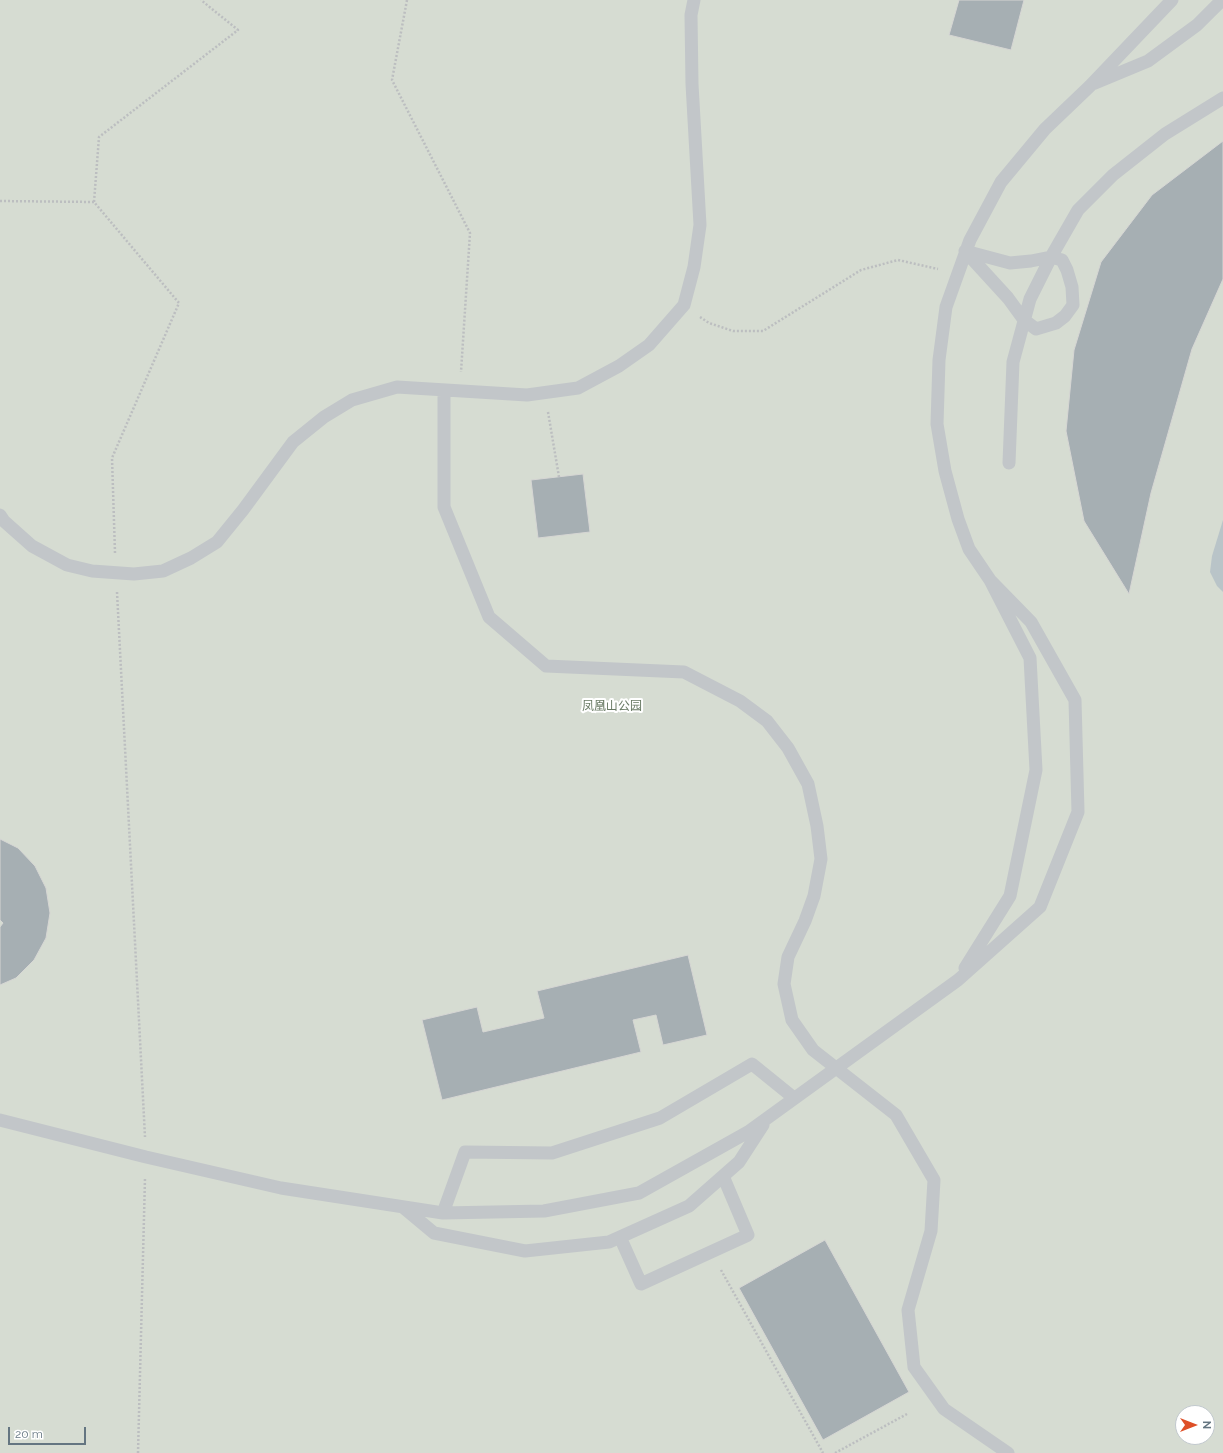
<!DOCTYPE html>
<meta charset="utf-8">
<style>
body{margin:0}
#map{position:relative;width:1223px;height:1453px;overflow:hidden;background:#f5f5f1;font-family:Raleway,sans-serif}
canvas{display:block}
.north{position:absolute;left:1175px;top:1405px;width:40px;height:40px;box-sizing:border-box;background:#fff;border:1px solid #c1c8cd;border-radius:50%;rotate:90deg;font-size:11px;font-weight:700;line-height:16px;text-align:center;color:#647581}
.north::after{content:'';display:block;margin:auto;width:14px;height:18px;background:#de4f27;clip-path:polygon(50% 0,100% 100%,50% 72%,0 100%)}
.scale{position:absolute;left:8px;top:1427px;width:78px;height:18px;box-sizing:border-box;border:2px solid #647581;border-top:0;padding-left:5px;font-size:12px;line-height:14px;white-space:nowrap;color:#647581;-webkit-text-stroke:3px #fff;paint-order:stroke}
</style>
<div id="map">
<canvas width="1223" height="1453"></canvas>
<div class="north">N</div>
<div class="scale">20 m</div>
</div>
<script>
const ctx = document.querySelector('canvas').getContext('2d');
ctx.lineJoin = 'round';
function fill(path, color) {
  ctx.fillStyle = color;
  ctx.fill(path, 'evenodd');
}
function toPath(rows) {
  const path = new Path2D();
  for (const r of rows) {
    path.moveTo(r[0], r[1]);
    for (let i = 2; i < r.length; i += 2) path.lineTo(r[i], r[i + 1]);
  }
  return path;
}
function trace(path, color, width, dash) {
  ctx.strokeStyle = color;
  ctx.lineWidth = width;
  ctx.lineCap = dash ? 'butt' : 'round';
  ctx.setLineDash(dash || []);
  ctx.stroke(path);
}
function drawText(font, color, halo, rows, align = 'center') {
  ctx.font = font + ' Raleway,"Noto Sans SC",sans-serif';
  ctx.lineWidth = 4;
  ctx.setLineDash([]);
  ctx.textBaseline = 'middle';
  ctx.strokeStyle = halo;
  ctx.fillStyle = color;
  for (const [text, x, y, turn = 0] of rows) {
    ctx.save();
    ctx.translate(x, y);
    ctx.rotate((+turn || 0) * Math.PI / 180);
    ctx.textAlign = isNaN(turn) ? turn : align;
    if (halo) ctx.strokeText(text, 0, 0);
    ctx.fillText(text, 0, 0);
    ctx.restore();
  }
}
const green = toPath([
 [0,0,1223,0,1223,1453,0,1453],
 [1183,1413,1207,1413,1207,1437,1183,1437]
]);
const water = toPath([
 [1223,520,1223,592,1217,586,1210,572,1212,556]
]);
const building = toPath([
 [959,0,1024,0,1011,50,949,35,959,0],
 [1223,141,1223,279,1192,349,1151,493,1129,594,1084,521,1066,431,1074,350,1101,262,1152,195,1223,141],
 [583,474,590,532,538,538,531,480,583,474],
 [0,839,18,848,35,866,46,888,50,913,46,938,34,960,16,978,0,985,0,927,3,923,0,920,0,839],
 [688,955,707,1035,663,1045,656,1015,633,1020,641,1052,442,1100,422,1020,477,1007,483,1032,544,1018,537,991,688,955],
 [825,1240,909,1392,823,1440,739,1288,825,1240]
]);
const path = toPath([
 [407,0,392,80,470,233,461,372],
 [0,201,94,202],
 [700,317,709,323,733,331,763,331,861,270,898,260,938,269],
 [548,412,559,477],
 [115,553,112,458,179,303,94,202,99,137,238,30,201,0],
 [117,592,145,1137],
 [721,1270,823,1453],
 [138,1453,145,1178],
 [835,1453,907,1414]
]);
const service = toPath([
 [1095,83,1148,61,1197,25,1222,0],
 [965,251,1010,263,1031,261,1051,257,1062,260,1067,270,1072,287,1073,305,1065,316,1056,323,1036,329,1024,320,1008,298,965,251],
 [444,390,444,507,489,617,546,666,684,672,740,701,767,721,788,748,808,784,817,826,821,859,814,896,805,921,788,957,784,984,792,1020,813,1050,896,1115,934,1180,931,1231,908,1310,914,1367,944,1409,1008,1453],
 [1009,463,1013,362,1030,299,1051,257,1078,210,1113,175,1165,134,1223,98],
 [0,515,4,521,32,546,67,565,92,571,134,574,163,571,191,558,217,542,243,510,293,442,324,417,352,400,397,387,527,395,578,388,619,366,649,345,684,305,694,267,700,225,692,84,691,15,694,0],
 [965,968,1010,896,1036,770,1030,658,990,580,969,549,958,519,945,471,937,424,939,360,946,307,970,240,1001,182,1045,129,1090,86,1172,0],
 [0,1120,146,1157,281,1188,443,1213,544,1211,639,1193,748,1132,958,980,1040,907,1078,812,1075,700,1031,622,990,580],
 [404,1208,434,1233,525,1251,609,1242,689,1206,739,1162,763,1125],
 [443,1213,465,1152,552,1153,660,1118,752,1064,794,1098],
 [620,1237,641,1284,748,1235,723,1176]
]);
const parkNames = [
 ["凤凰山公园",612,706]
];
fill(green, '#d6dcd2');
fill(water, '#b9c4c8');
fill(building, '#a6afb3');
trace(building, '#d6d6d4', 1);
trace(path, '#bcbec0', 2.5, [2, 2]);
trace(service, '#c2c6c9', 13);
drawText('12px', '#687963', '#fff', parkNames);
</script>
